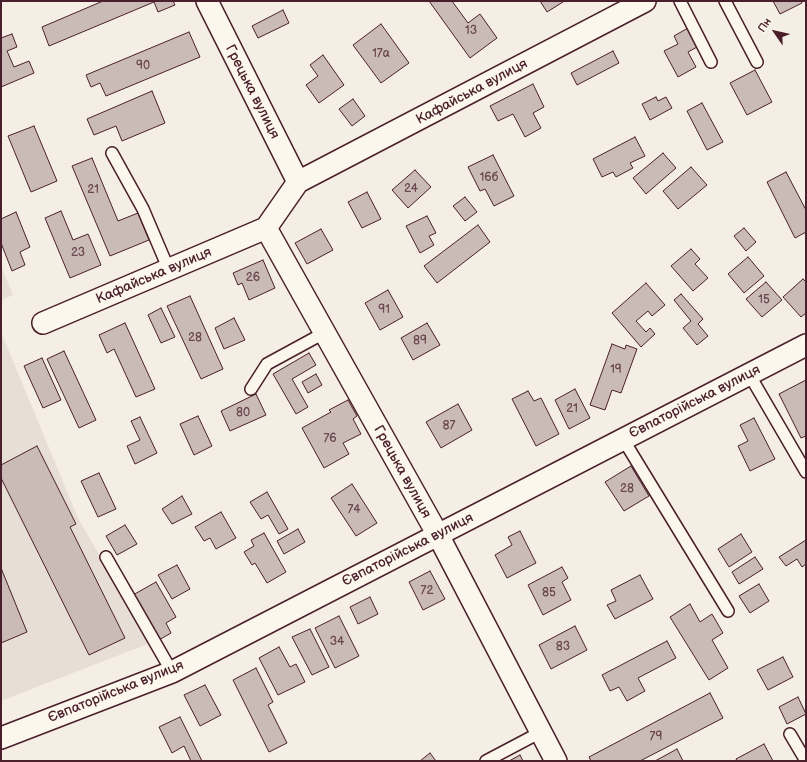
<!DOCTYPE html>
<meta charset="utf-8">
<style>
body{margin:0}
#map{position:relative;width:807px;height:762px;overflow:hidden;background:#f4eee4;font-family:"Balsamiq Sans",sans-serif}
canvas{display:block}
.frame{position:absolute;inset:0;border:2px solid #4a1f2b;pointer-events:none}
.north{position:absolute;left:755px;top:12px;width:40px;height:40px;-webkit-text-stroke:3px #fbf7ec;paint-order:stroke;rotate:304deg;font-size:11px;font-weight:700;line-height:16px;text-align:center;color:#4a1f2b}
.north::after{content:'';display:block;margin:auto;width:14px;height:18px;background:#4a1f2b;clip-path:polygon(50% 0,100% 100%,50% 72%,0 100%)}
</style>
<div id="map">
<canvas width="807" height="762"></canvas>
<div class="frame"></div>
<div class="north">Пн</div>
</div>
<script>
const ctx = document.querySelector('canvas').getContext('2d');
ctx.lineJoin = 'round';
function fill(path, color) {
  ctx.fillStyle = color;
  ctx.fill(path, 'evenodd');
}
function toPath(rows) {
  const path = new Path2D();
  for (const r of rows) {
    path.moveTo(r[0], r[1]);
    for (let i = 2; i < r.length; i += 2) path.lineTo(r[i], r[i + 1]);
  }
  return path;
}
function trace(path, color, width, dash) {
  ctx.strokeStyle = color;
  ctx.lineWidth = width;
  ctx.lineCap = dash ? 'butt' : 'round';
  ctx.setLineDash(dash || []);
  ctx.stroke(path);
}
function drawText(font, color, halo, rows, align = 'center') {
  ctx.font = font + ' "Balsamiq Sans",sans-serif';
  ctx.lineWidth = 3.5;
  ctx.setLineDash([]);
  ctx.textBaseline = 'middle';
  ctx.strokeStyle = halo;
  ctx.fillStyle = color;
  for (const [text, x, y, turn = 0] of rows) {
    ctx.save();
    ctx.translate(x, y);
    ctx.rotate((+turn || 0) * Math.PI / 180);
    ctx.textAlign = isNaN(turn) ? turn : align;
    if (halo) ctx.strokeText(text, 0, 0);
    ctx.fillText(text, 0, 0);
    ctx.restore();
  }
}
const built = toPath([
 [1,266,13,295,1,300],
 [1,332,78,518,150,643,1,701]
]);
const building = toPath([
 [103,1,173,1,175,5,158,12,154,2,49,46,42,27,103,1],
 [429,1,452,1,468,23,480,14,497,38,470,58,429,1],
 [540,1,563,1,563,2,547,12,540,1],
 [773,1,801,1,802,3,780,14,773,1],
 [283,10,289,23,258,38,252,26,283,10],
 [381,24,409,63,381,83,353,45,381,24],
 [688,28,697,47,688,52,696,67,678,77,664,51,678,44,674,36,688,28],
 [189,32,200,57,106,96,100,83,91,87,86,75,189,32],
 [12,34,17,47,7,51,14,67,29,61,34,73,1,87,1,38,12,34],
 [613,51,619,63,577,85,571,73,613,51],
 [323,55,344,85,319,103,306,85,318,76,310,65,323,55],
 [755,70,772,102,747,115,730,83,755,70],
 [533,84,544,107,533,113,541,128,525,137,513,114,498,121,490,106,533,84],
 [152,91,165,123,122,141,116,126,94,135,87,119,152,91],
 [656,97,658,101,666,97,672,108,650,120,642,104,656,97],
 [353,99,365,116,352,126,339,109,353,99],
 [702,103,723,142,707,150,687,111,702,103],
 [34,126,57,181,31,192,8,136,34,126],
 [635,137,645,156,630,163,633,168,616,177,613,172,602,177,593,159,635,137],
 [663,153,676,168,646,194,633,178,663,153],
 [493,155,514,196,494,206,485,189,480,191,468,167,493,155],
 [92,158,118,221,138,213,149,240,110,256,72,166,92,158],
 [691,167,707,185,678,209,663,191,691,167],
 [415,170,431,187,408,208,392,190,415,170],
 [786,172,806,210,806,232,795,238,767,182,786,172],
 [367,192,381,219,362,228,348,202,367,192],
 [465,197,477,212,465,221,453,206,465,197],
 [61,211,73,240,88,234,101,265,70,278,45,218,61,211],
 [16,212,30,247,20,252,25,265,12,271,1,243,1,219,16,212],
 [427,216,436,233,429,236,434,245,420,253,406,226,427,216],
 [478,225,490,242,437,283,424,266,478,225],
 [744,228,756,242,746,251,734,236,744,228],
 [321,229,333,250,307,264,295,243,321,229],
 [691,249,700,259,695,264,708,278,693,291,671,266,691,249],
 [748,257,764,276,744,293,728,274,748,257],
 [263,260,275,288,249,300,242,283,238,285,233,273,263,260],
 [803,279,806,282,806,313,801,317,783,297,803,279],
 [766,282,782,300,762,317,746,299,766,282],
 [646,283,665,305,652,316,648,311,636,321,646,332,650,328,655,334,641,347,612,313,646,283],
 [388,290,403,317,380,330,365,303,388,290],
 [681,294,703,319,698,324,708,336,697,345,683,328,691,321,674,300,681,294],
 [190,296,223,369,201,379,167,306,190,296],
 [161,308,175,337,161,343,148,315,161,308],
 [234,318,245,340,224,349,215,328,234,318],
 [125,323,155,389,136,397,114,349,107,353,99,335,125,323],
 [427,323,440,345,413,360,401,338,427,323],
 [612,344,625,349,626,345,637,349,621,393,612,390,605,410,590,405,612,344],
 [64,351,96,420,79,428,47,359,64,351],
 [309,353,316,365,292,379,308,407,296,414,273,374,309,353],
 [42,358,61,400,43,408,24,366,42,358],
 [316,374,322,385,308,393,302,382,316,374],
 [806,380,806,436,801,438,779,394,806,380],
 [575,389,590,418,569,429,555,400,575,389],
 [528,391,534,401,541,398,559,434,536,446,512,399,528,391],
 [256,394,266,415,230,431,221,411,256,394],
 [348,400,357,416,353,419,361,434,343,443,349,454,324,468,302,428,331,412,329,410,348,400],
 [458,404,472,430,441,448,426,422,458,404],
 [198,416,212,446,194,455,180,424,198,416],
 [140,417,157,453,135,464,127,446,140,440,131,421,140,417],
 [754,418,775,459,750,471,738,446,748,441,740,425,754,418],
 [37,446,76,524,70,527,125,638,89,655,1,478,1,465,37,446],
 [631,466,649,496,624,511,605,482,631,466],
 [99,473,116,509,98,517,81,481,99,473],
 [352,484,377,523,356,536,331,498,352,484],
 [267,492,288,529,279,534,268,515,261,519,250,502,267,492],
 [182,496,192,514,172,524,162,509,182,496],
 [221,512,236,538,216,549,210,538,204,541,195,527,221,512],
 [125,525,137,544,117,555,106,536,125,525],
 [298,529,305,542,284,554,277,541,298,529],
 [520,531,536,563,507,578,495,555,512,545,508,537,520,531],
 [264,533,286,572,267,583,255,563,252,565,244,552,254,546,251,540,264,533],
 [741,534,752,552,729,567,718,549,741,534],
 [806,540,806,564,802,567,797,559,786,566,779,557,806,540],
 [755,557,763,569,739,584,732,572,755,557],
 [177,565,190,589,172,599,158,575,177,565],
 [562,567,568,578,562,582,571,600,543,615,528,585,562,567],
 [1,568,27,632,1,643,1,568],
 [430,571,445,599,423,610,409,582,430,571],
 [640,575,653,599,615,619,607,605,616,601,611,590,640,575],
 [156,582,176,617,166,623,171,633,159,640,133,595,156,582],
 [759,584,769,601,750,613,739,596,759,584],
 [370,597,378,614,358,624,350,607,370,597],
 [690,604,700,622,712,614,723,633,712,640,728,668,709,680,670,617,690,604],
 [339,616,359,656,335,668,315,628,339,616],
 [575,626,587,650,551,669,539,645,575,626],
 [310,629,329,667,312,675,292,637,310,629],
 [667,641,676,658,638,678,645,691,627,701,619,687,610,691,602,675,667,641],
 [279,647,290,667,296,664,305,682,278,695,259,658,279,647],
 [783,657,793,677,768,690,757,670,783,657],
 [256,668,273,702,268,705,287,743,269,752,233,680,256,668],
 [205,685,221,715,200,726,184,695,205,685],
 [710,693,723,718,640,761,591,761,589,757,710,693],
 [798,697,806,714,787,724,779,707,798,697],
 [180,717,202,761,191,761,184,746,172,753,159,727,180,717],
 [764,744,773,761,737,761,736,759,764,744],
 [677,749,683,761,655,761,677,749],
 [430,753,436,761,420,761,430,753],
 [520,755,523,761,509,761,520,755]
]);
const service = toPath([
 [680,1,711,62],
 [725,1,757,62],
 [112,153,143,209,169,270],
 [749,374,806,472],
 [251,389,267,364,324,333],
 [623,439,728,611],
 [106,557,172,672],
 [790,734,806,761],
 [486,761,541,732]
]);
const minor = toPath([
 [207,1,298,182],
 [266,228,438,535,556,761],
 [266,228,298,182,645,1],
 [43,323,266,228],
 [1,738,172,672,806,345]
]);
const numberNames = [
 ["13",471,31],
 ["17а",381,54],
 ["90",143,66],
 ["16б",489,178],
 ["24",411,189],
 ["21",93,190],
 ["23",78,253],
 ["26",253,278],
 ["15",764,300],
 ["91",384,310],
 ["28",195,338],
 ["89",420,341],
 ["19",616,370],
 ["21",572,409],
 ["80",243,413],
 ["87",449,426],
 ["76",330,439],
 ["28",627,489],
 ["74",354,510],
 ["72",427,591],
 ["85",549,593],
 ["34",337,642],
 ["83",563,647],
 ["79",656,737]
];
const streetNames = [
 ["Грецька вулиця",252,92,63],
 ["Кафайська вулиця",472,92,-28],
 ["Кафайська вулиця",154,276,-23],
 ["Євпаторійська вулиця",695,402,-27],
 ["Грецька вулиця",402,472,61],
 ["Євпаторійська вулиця",408,550,-27],
 ["Євпаторійська вулиця",116,692,-22]
];
fill(built, '#e7dfd6');
fill(building, '#cabbb6');
trace(building, '#4a1f2b', 1);
trace(service, '#4a1f2b', 14);
trace(minor, '#4a1f2b', 24);
trace(service, '#fbf7ec', 11);
trace(minor, '#fbf7ec', 21);
drawText('12px', '#6a464e', null, numberNames);
drawText('14px', '#4a1f2b', '#fbf7ec', streetNames);
</script>
